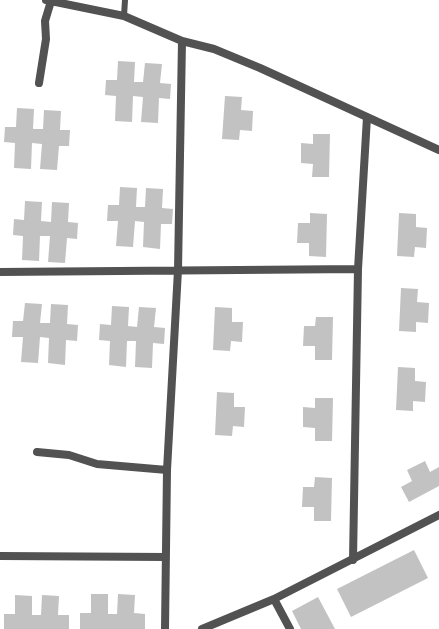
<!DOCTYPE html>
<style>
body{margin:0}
canvas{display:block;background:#fff}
</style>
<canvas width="439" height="629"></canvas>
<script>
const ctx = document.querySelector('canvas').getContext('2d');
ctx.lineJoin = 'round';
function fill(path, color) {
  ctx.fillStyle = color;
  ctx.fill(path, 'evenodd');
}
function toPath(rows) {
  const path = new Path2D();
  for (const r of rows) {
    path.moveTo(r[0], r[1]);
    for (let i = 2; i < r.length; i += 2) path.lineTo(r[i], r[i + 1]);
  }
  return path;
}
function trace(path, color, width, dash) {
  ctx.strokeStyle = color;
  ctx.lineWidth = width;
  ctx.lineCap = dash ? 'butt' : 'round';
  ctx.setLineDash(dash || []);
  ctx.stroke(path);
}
const building = toPath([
 [118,61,135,62,134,82,143,82,145,63,162,64,160,83,171,84,170,99,159,98,158,123,141,122,143,97,133,96,132,122,115,121,116,96,105,95,106,80,117,80],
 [225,96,242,97,241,110,253,111,252,131,240,130,239,140,222,139],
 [17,108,34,109,33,129,43,129,44,110,61,111,60,130,70,130,69,146,59,146,57,170,40,169,42,144,32,143,31,169,14,168,15,143,4,142,5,127,16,127],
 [313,134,330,134,329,177,312,177,313,164,301,163,301,143,313,144],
 [120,187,137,188,136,207,145,207,146,188,163,189,162,208,173,209,172,224,161,224,160,249,143,247,144,222,135,221,133,247,116,246,118,221,107,221,108,205,119,205],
 [25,201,42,202,41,221,51,222,52,202,69,203,68,222,78,223,77,239,67,238,65,263,48,262,50,236,40,236,39,261,22,260,23,236,13,235,14,219,24,220],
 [310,213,327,214,326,257,309,256,309,243,297,243,298,223,310,223],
 [399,213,416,214,416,227,427,228,426,248,415,247,414,257,397,256],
 [401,288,418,289,417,302,429,303,428,323,416,322,416,332,399,331],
 [25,303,42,304,40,323,50,323,51,304,68,305,67,324,78,325,77,341,66,340,65,365,48,363,49,338,40,337,38,363,21,362,23,337,12,337,13,321,23,321],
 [112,306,129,307,128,326,137,327,139,307,156,308,154,327,165,328,164,344,153,343,152,368,135,367,136,341,127,341,126,367,109,365,110,341,99,340,100,324,111,325],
 [215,307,232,308,232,322,243,322,242,342,231,341,230,351,213,350],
 [316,317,333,317,332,360,315,360,315,346,303,346,304,326,315,326],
 [398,367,415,368,415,381,426,382,425,402,413,401,413,411,396,410],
 [217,392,234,393,234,407,245,407,244,427,233,426,232,436,215,435],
 [315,398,333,398,332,441,315,441,315,428,303,427,303,407,315,408],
 [425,461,430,472,439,467,439,486,409,502,401,487,412,481,407,470],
 [315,477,332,478,331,521,314,521,314,507,302,507,303,487,314,487],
 [414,550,428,578,351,617,337,589],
 [91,594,108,594,108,614,117,614,118,594,135,595,134,613,145,614,145,629,80,629,80,613,91,613],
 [15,595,32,596,32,615,41,615,42,595,59,596,58,615,69,615,69,629,4,629,4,614,15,614],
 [318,597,335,629,301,629,292,611]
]);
const service = toPath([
 [124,16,125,0]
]);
const minor = toPath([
 [46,0,124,16,182,41,214,49,260,68,439,150],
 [39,83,46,39,45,21,51,1],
 [0,272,358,269],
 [37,452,69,455,97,464,167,470],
 [0,556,166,557],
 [353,560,358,269,367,117],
 [274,599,290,629],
 [165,629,167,470,178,270,182,41],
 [202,629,274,599,439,515]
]);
fill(building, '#c2c2c2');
trace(service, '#525252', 6);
trace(minor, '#525252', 8);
</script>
